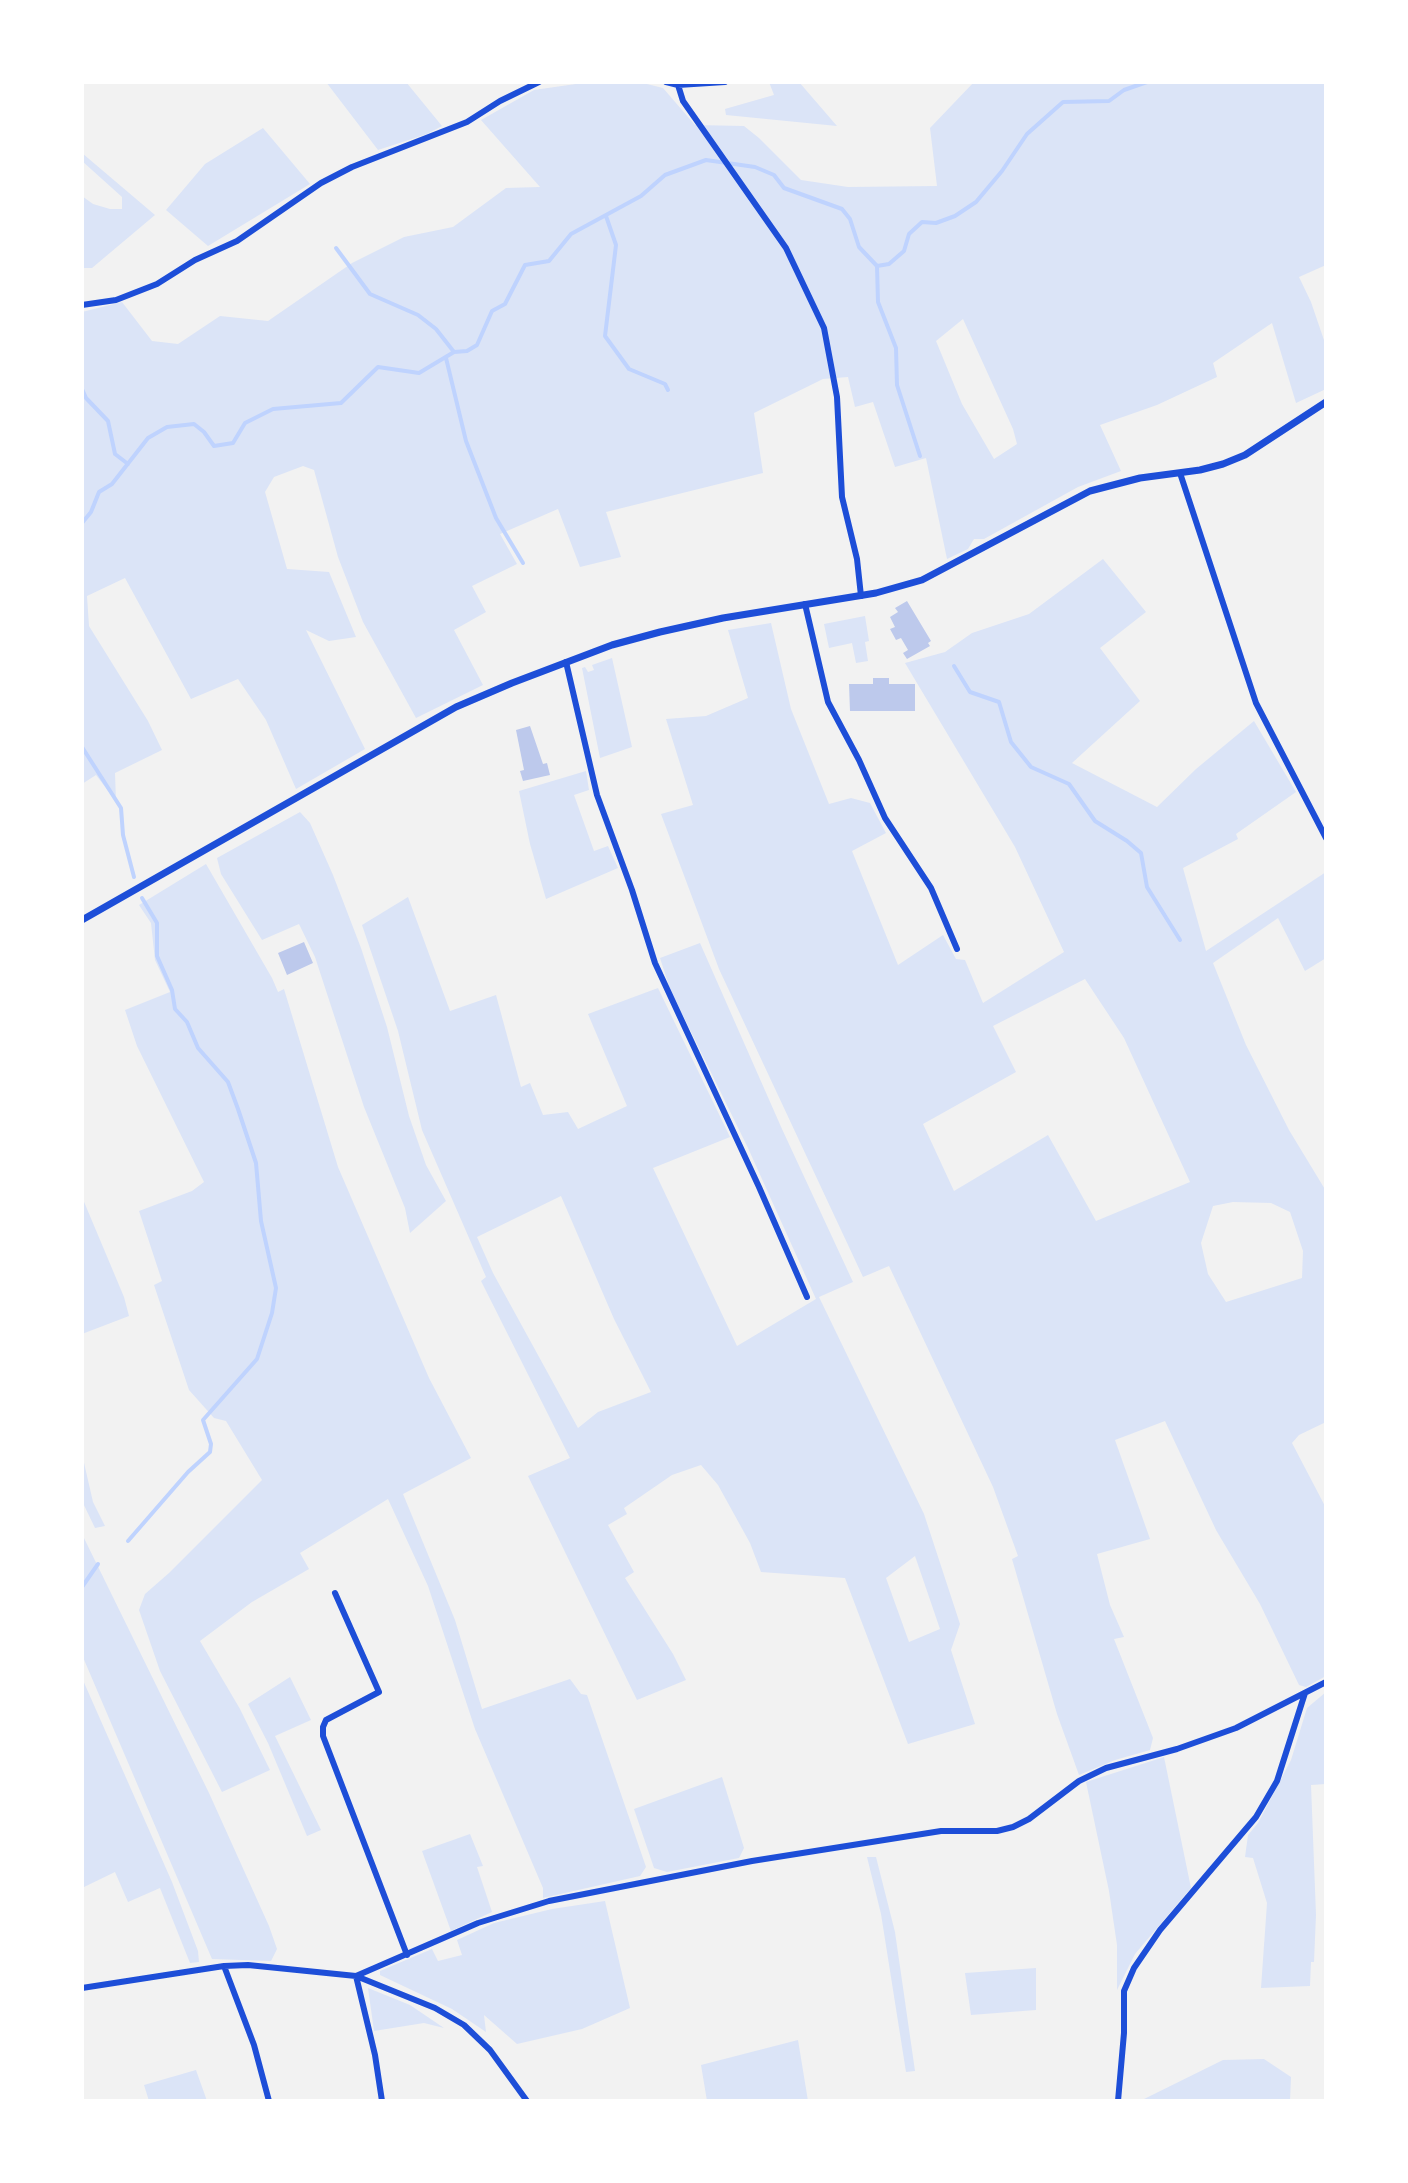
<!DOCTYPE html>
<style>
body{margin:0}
#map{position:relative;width:1408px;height:2183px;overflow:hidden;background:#f2f2f2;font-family:Montserrat,sans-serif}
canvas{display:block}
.frame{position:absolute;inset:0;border:84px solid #fff;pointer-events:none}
</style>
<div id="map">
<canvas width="1408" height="2183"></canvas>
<div class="frame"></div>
</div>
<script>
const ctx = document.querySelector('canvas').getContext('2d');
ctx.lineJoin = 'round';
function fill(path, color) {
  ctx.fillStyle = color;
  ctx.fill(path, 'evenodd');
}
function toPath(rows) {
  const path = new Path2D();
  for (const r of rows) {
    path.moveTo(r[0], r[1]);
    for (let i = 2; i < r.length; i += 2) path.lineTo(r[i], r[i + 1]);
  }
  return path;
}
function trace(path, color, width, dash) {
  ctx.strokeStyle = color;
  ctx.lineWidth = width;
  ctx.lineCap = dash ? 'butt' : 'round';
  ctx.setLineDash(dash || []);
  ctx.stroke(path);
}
const green = toPath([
 [326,82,406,82,442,126,427,134,378,150],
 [590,82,639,82,663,88,695,125,744,126,759,138,801,180,848,187,937,186,930,128,974,82,1326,82,1326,265,1299,277,1311,302,1326,346,1326,389,1296,403,1272,323,1213,363,1217,377,1157,405,1100,425,1121,471,1078,487,984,539,974,539,968,549,947,559,926,458,895,467,873,402,855,407,848,377,823,379,754,413,763,473,606,512,621,557,580,567,558,509,500,534,517,564,472,586,486,612,454,630,483,685,416,718,363,622,338,557,314,470,303,466,274,477,265,492,287,569,329,572,356,637,329,641,306,630,365,749,296,789,266,720,238,679,191,699,125,578,87,596,89,626,148,721,162,750,115,773,116,801,96,775,82,784,82,312,122,302,152,341,178,344,220,316,268,321,352,263,404,237,453,227,506,188,540,187,481,120,534,90],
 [963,319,1013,429,1017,444,994,459,962,404,936,341],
 [769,82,799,82,837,126,726,115,725,109,774,95],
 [263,128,310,184,208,246,166,210,205,164],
 [82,153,155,215,92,268,82,268,82,196,93,204,110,209,122,209,122,197,82,161],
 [1103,559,1146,612,1100,648,1140,701,1072,763,1157,807,1196,769,1254,721,1296,792,1236,834,1238,839,1183,868,1206,951,1326,872,1326,958,1305,971,1278,918,1213,963,1246,1045,1289,1130,1326,1191,1326,1422,1299,1435,1292,1443,1326,1508,1326,1676,1306,1687,1299,1685,1260,1604,1216,1530,1165,1421,1115,1440,1150,1539,1097,1554,1110,1605,1124,1637,1114,1639,1153,1738,1150,1750,1115,1760,1079,1775,1057,1714,1012,1559,1018,1556,993,1487,889,1266,863,1277,719,969,661,814,693,805,666,719,706,716,748,698,728,630,771,623,791,709,829,804,851,798,870,803,886,833,852,851,898,965,943,935,956,959,965,960,983,1003,1064,952,1015,847,905,663,945,652,972,633,1029,614],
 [1085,979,1124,1038,1190,1182,1096,1221,1048,1135,954,1191,923,1124,1016,1072,993,1026],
 [1233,1202,1271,1203,1290,1212,1303,1251,1302,1278,1226,1302,1208,1274,1201,1243,1213,1206],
 [865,616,869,641,865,642,868,661,856,663,852,643,829,648,824,624],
 [612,658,632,747,600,758,582,668,585,667,588,672,594,670,592,665],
 [586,771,589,790,574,795,594,851,608,846,618,868,546,899,530,844,519,791],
 [300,812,310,823,333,875,361,948,387,1027,409,1116,426,1165,446,1201,410,1233,405,1208,364,1107,315,957,299,924,262,940,221,874,217,858],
 [206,864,272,978,278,992,284,989,338,1167,429,1378,471,1458,403,1494,455,1620,482,1709,570,1679,581,1694,587,1695,646,1867,640,1876,543,1898,543,1888,475,1729,428,1586,388,1499,300,1553,309,1569,252,1602,200,1641,240,1709,270,1770,222,1792,160,1671,139,1610,145,1594,169,1573,262,1480,226,1421,214,1418,189,1390,154,1285,162,1281,139,1211,192,1191,204,1182,137,1046,125,1010,170,992,155,960,151,923,139,905],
 [408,897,450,1011,496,995,521,1087,530,1083,543,1115,568,1112,578,1129,627,1106,588,1014,658,988,730,1137,653,1168,737,1346,816,1299,748,1148,670,989,660,958,700,943,782,1129,853,1282,819,1297,924,1514,960,1624,951,1650,975,1724,908,1744,845,1578,761,1572,750,1543,718,1485,701,1465,672,1475,624,1508,627,1514,608,1525,634,1572,625,1578,673,1654,686,1680,637,1700,528,1476,570,1458,481,1281,486,1277,422,1130,398,1031,362,925],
 [561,1196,614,1319,651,1392,598,1412,578,1428,493,1273,477,1237],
 [915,1556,940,1629,909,1642,886,1578],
 [82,1197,124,1297,129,1316,82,1334],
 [82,1454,93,1502,105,1526,95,1528,82,1501],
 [82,1534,209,1793,269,1926,277,1949,271,1961,212,1959,82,1655],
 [290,1677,311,1720,275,1736,321,1830,307,1836,268,1743,248,1704],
 [82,1678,172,1882,198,1951,199,1962,190,1963,160,1888,128,1902,115,1872,82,1888],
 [1326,1692,1326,1784,1311,1785,1316,1915,1314,1962,1311,1962,1310,1986,1261,1988,1267,1903,1253,1858,1245,1857,1248,1835,1258,1823,1291,1760,1307,1708],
 [1164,1757,1191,1888,1135,1954,1117,1990,1117,1945,1109,1891,1086,1782],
 [722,1777,744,1848,739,1858,667,1872,654,1868,634,1809],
 [470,1834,483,1866,477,1867,492,1912,451,1931,422,1851],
 [867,1857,876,1857,895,1932,915,2071,906,2072,881,1914],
 [605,1901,630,2008,582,2029,517,2044,484,2015,486,2032,452,2009,380,1975,380,1971,432,1949,438,1961,462,1955,457,1940,494,1923,552,1909],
 [1036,1968,1036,2010,971,2015,965,1973],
 [368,1988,410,2005,444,2028,424,2023,374,2031],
 [798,2040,808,2101,707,2101,701,2065],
 [1264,2059,1291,2077,1290,2101,1140,2101,1223,2060],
 [196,2070,207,2101,149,2101,144,2085]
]);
const stream = toPath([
 [606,216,616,245,605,336,629,369,665,384,668,390],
 [336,248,370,294,418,315,436,329,454,352],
 [877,266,878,302,896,348,897,385,920,456],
 [446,358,466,441,496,518,523,563],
 [82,389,86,398,108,421,115,454,128,464],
 [82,523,91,512,99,492,112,484,148,438,167,427,194,424,204,432,214,446,233,443,245,423,273,409,341,403,378,367,419,373,454,352,467,351,477,345,492,311,505,304,525,265,549,261,571,234,641,196,665,175,706,160,755,167,774,175,784,188,842,209,850,219,859,247,877,266,889,264,904,251,909,234,922,222,936,223,955,216,976,202,1002,171,1027,134,1063,102,1109,101,1124,90,1147,82],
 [954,666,970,692,999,702,1011,742,1031,767,1069,784,1095,821,1127,841,1141,853,1147,887,1180,940],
 [82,747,121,808,123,835,134,877],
 [128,1541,188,1472,210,1452,211,1444,203,1420,257,1359,272,1313,276,1288,261,1221,256,1163,238,1109,228,1082,198,1048,187,1022,175,1009,172,990,157,956,157,923,142,898],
 [82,1587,98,1564]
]);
const building = toPath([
 [907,601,931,641,928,643,930,646,907,659,903,653,908,650,901,638,896,640,890,629,895,627,890,617,898,612,895,608],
 [873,678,889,678,889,684,915,684,915,711,850,711,849,684,873,684],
 [530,726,543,764,547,763,550,775,523,781,520,771,524,770,516,730],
 [304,942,313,963,287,975,278,953]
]);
const minor = toPath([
 [666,82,678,85,725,82],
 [678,85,683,101,786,248,824,328,837,397,842,497,857,559,861,596],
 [82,305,116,300,157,284,195,260,237,241,321,183,352,167,467,122,500,101,539,82],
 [1180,473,1256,703,1326,838],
 [805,604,828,702,859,760,885,818,931,888,957,949],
 [566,662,597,795,632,890,655,963,759,1187,807,1297],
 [335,1593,379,1692,326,1720,323,1727,323,1736,407,1955],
 [224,1966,254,2045,269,2101],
 [82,1988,224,1966,248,1965,356,1976,435,2008,464,2025,490,2050,527,2101],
 [382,2101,375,2055,356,1976,478,1923,549,1901,752,1861,941,1831,997,1831,1013,1827,1029,1819,1079,1781,1106,1768,1177,1749,1236,1728,1326,1682],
 [1118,2101,1124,2033,1124,1991,1134,1968,1160,1930,1256,1817,1277,1781,1305,1693]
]);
const tertiary = toPath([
 [82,920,456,707,512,683,612,645,660,632,723,618,876,593,922,580,1090,491,1140,478,1200,470,1223,464,1245,455,1326,402]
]);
fill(green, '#dbe4f7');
trace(stream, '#bfd3fe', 4);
fill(building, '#bdc9ec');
trace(minor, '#1d4ed8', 6);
trace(tertiary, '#1d4ed8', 7);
</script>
